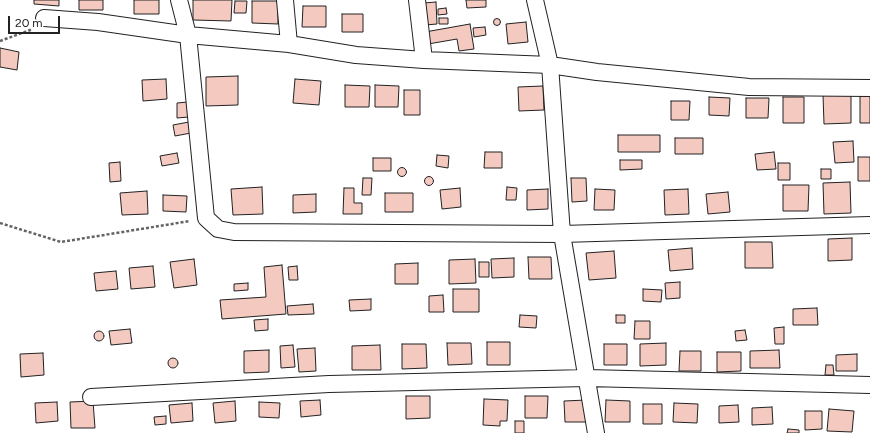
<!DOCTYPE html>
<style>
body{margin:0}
#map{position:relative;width:870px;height:433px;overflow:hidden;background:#fff;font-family:Figtree,sans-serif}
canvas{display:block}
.scale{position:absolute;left:8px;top:16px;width:52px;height:18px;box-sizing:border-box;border:2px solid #222;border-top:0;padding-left:5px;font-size:12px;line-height:14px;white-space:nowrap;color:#222;-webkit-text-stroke:3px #fff;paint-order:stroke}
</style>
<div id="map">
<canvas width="870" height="433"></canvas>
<div class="scale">20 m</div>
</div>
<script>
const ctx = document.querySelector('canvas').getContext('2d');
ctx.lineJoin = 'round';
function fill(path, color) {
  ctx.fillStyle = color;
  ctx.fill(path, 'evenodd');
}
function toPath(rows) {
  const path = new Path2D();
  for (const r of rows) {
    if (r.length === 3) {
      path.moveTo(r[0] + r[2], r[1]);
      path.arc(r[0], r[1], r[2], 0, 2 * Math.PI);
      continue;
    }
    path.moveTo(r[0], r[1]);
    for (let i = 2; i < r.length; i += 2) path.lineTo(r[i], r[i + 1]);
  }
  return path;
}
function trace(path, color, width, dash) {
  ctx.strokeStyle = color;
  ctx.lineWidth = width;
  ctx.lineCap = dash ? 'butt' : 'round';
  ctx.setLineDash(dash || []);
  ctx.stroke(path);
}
const building = toPath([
 [34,0,59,0,59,6,34,4,34,0],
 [79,0,103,0,103,10,79,10,79,0],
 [134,0,159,0,159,14,134,14,134,0],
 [193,0,232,0,231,21,193,20,193,0],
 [466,0,486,0,486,7,467,8,466,0],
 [235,1,247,1,246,13,234,13,235,1],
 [252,1,278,1,278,24,252,23,252,1],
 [436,2,437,24,425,25,424,3,436,2],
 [303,6,326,6,326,27,302,27,303,6],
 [446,8,447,14,438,15,438,9,446,8],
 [342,14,363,14,363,32,342,32,342,14],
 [439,18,448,18,448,24,439,24,439,18],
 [497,22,3.5],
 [526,22,528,42,508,44,506,24,526,22],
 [470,24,474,49,459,51,457,39,428,44,425,32,470,24],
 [485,27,486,35,474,37,473,28,485,27],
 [0,48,19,52,17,70,0,67,0,48],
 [238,76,238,105,206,106,206,77,238,76],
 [166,79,167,99,143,101,142,80,166,79],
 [295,79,321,81,319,105,293,103,295,79],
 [345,85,370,86,369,107,345,107,345,85],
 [375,85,399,86,398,107,375,107,375,85],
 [543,86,544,110,519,111,518,87,543,86],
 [404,90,420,90,420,115,404,115,404,90],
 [851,94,851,123,824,124,823,95,851,94],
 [860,96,870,96,870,123,860,123,860,96],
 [709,97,730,98,729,116,709,115,709,97],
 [783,97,804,97,804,123,783,123,783,97],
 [746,98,769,98,768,118,746,118,746,98],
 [671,101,690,101,689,120,671,120,671,101],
 [188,102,189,117,177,118,177,103,188,102],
 [189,122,191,133,175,136,173,125,189,122],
 [618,135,660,135,660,152,618,152,618,135],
 [675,138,703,138,703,154,675,154,675,138],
 [853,141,854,162,835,163,833,142,853,141],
 [485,152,502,152,502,168,484,168,485,152],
 [774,152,776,169,757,170,755,154,774,152],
 [177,153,179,163,162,166,160,156,177,153],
 [437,155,449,156,448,168,436,166,437,155],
 [858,157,870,157,870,181,858,181,858,157],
 [373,158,391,158,391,171,373,171,373,158],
 [620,160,642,160,642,169,620,170,620,160],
 [120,162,121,181,110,182,109,163,120,162],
 [778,163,790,163,790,180,778,180,778,163],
 [402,172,4.5],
 [821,169,831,169,831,179,821,179,821,169],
 [429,181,4.5],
 [363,178,372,178,371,195,362,195,363,178],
 [571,178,586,178,587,201,572,202,571,178],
 [850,182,851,213,824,214,823,183,850,182],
 [783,185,809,185,808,211,783,211,783,185],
 [262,187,263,214,233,215,231,189,262,187],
 [507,187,517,188,516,200,506,200,507,187],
 [344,188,354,188,354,203,362,203,362,214,343,214,344,188],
 [460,188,461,207,442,209,440,190,460,188],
 [548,189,548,209,527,210,527,190,548,189],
 [595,189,615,190,614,210,594,210,595,189],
 [688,189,689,214,665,215,664,190,688,189],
 [147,191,148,214,122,215,120,193,147,191],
 [728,192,730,212,708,214,706,194,728,192],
 [385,193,413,193,413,212,385,212,385,193],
 [316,194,316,212,293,213,293,195,316,194],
 [163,195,187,196,186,212,163,211,163,195],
 [852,238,852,260,828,261,828,239,852,238],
 [745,242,772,242,773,268,745,268,745,242],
 [692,248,693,269,670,271,668,250,692,248],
 [614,251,616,278,589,280,586,253,614,251],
 [528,257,551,257,552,279,529,279,528,257],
 [514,258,514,277,492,278,491,259,514,258],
 [194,259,197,285,174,288,170,262,194,259],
 [475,259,476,283,449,284,449,260,475,259],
 [479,262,489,262,489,277,479,277,479,262],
 [418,263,418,284,395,284,395,264,418,263],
 [282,265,286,314,222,319,220,300,266,297,264,267,282,265],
 [153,266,155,287,131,289,129,268,153,266],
 [297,266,298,280,289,280,288,267,297,266],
 [116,271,118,289,96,291,94,273,116,271],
 [680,282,680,298,666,299,665,283,680,282],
 [248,283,248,290,234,291,234,284,248,283],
 [453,289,479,289,479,312,453,312,453,289],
 [643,289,662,290,661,302,643,301,643,289],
 [443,295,444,312,429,312,429,296,443,295],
 [371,299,371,310,350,311,349,300,371,299],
 [313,304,314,314,288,315,287,306,313,304],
 [817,308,818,325,793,325,793,309,817,308],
 [520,315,537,316,536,328,519,327,520,315],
 [616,315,625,315,625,323,616,323,616,315],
 [268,319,268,330,255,331,254,320,268,319],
 [635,321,650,321,650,339,634,339,635,321],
 [784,327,784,344,775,344,774,328,784,327],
 [130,329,132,343,111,345,109,331,130,329],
 [745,330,747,340,736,341,735,331,745,330],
 [99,336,5],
 [487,342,510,342,510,365,487,365,487,342],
 [447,343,471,343,472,364,448,365,447,343],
 [666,343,666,365,640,366,640,344,666,343],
 [402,344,426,344,427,368,402,369,402,344],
 [604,344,627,344,627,365,604,365,604,344],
 [293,345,295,367,281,368,280,346,293,345],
 [380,345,381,370,352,370,352,346,380,345],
 [315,348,316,371,299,372,297,349,315,348],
 [269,350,269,372,244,373,244,351,269,350],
 [779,350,780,368,750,368,750,351,779,350],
 [680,351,701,351,701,371,679,371,680,351],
 [717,352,741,352,741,371,717,372,717,352],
 [43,353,44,375,21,377,20,354,43,353],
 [857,354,857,371,836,371,836,355,857,354],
 [173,363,5],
 [826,365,833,365,834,375,825,375,826,365],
 [406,396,430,396,430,418,406,419,406,396],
 [525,396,548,396,547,418,525,418,525,396],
 [484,399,508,400,507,421,500,421,500,426,483,425,484,399],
 [320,400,321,415,301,417,300,401,320,400],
 [587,400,588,422,565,422,564,401,587,400],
 [606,400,630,401,630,422,605,422,606,400],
 [93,401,95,428,71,428,70,402,93,401],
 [235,401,236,421,215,423,213,403,235,401],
 [57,402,58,421,36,423,35,403,57,402],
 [259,402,280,403,279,418,259,417,259,402],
 [192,403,193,421,171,423,169,405,192,403],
 [674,403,698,404,697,423,673,422,674,403],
 [643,404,662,404,662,424,643,424,643,404],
 [738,405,739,422,719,423,719,406,738,405],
 [772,407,773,424,752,425,752,408,772,407],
 [829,409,854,411,852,432,827,431,829,409],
 [805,411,822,411,822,429,805,430,805,411],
 [166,416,166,424,155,425,154,417,166,416],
 [515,421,524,421,524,433,515,433,515,421],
 [788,429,799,430,799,433,787,433,788,429]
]);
const path = toPath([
 [0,41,33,29],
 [0,223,61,242,190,221]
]);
const street = toPath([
 [179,0,188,35,206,218,218,229,234,232,562,234,870,225],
 [285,0,289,44],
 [417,0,424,60],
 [535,0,550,65,562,234,596,433],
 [44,18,98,22,188,35,289,44,356,55,424,60,550,65,597,72,749,87,870,88],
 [91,397,329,384,587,378,870,385]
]);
fill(building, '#f3c9c0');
trace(building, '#222', 1);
trace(street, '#222', 18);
trace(path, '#646464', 2.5, [3, 2]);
trace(street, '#fff', 16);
</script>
